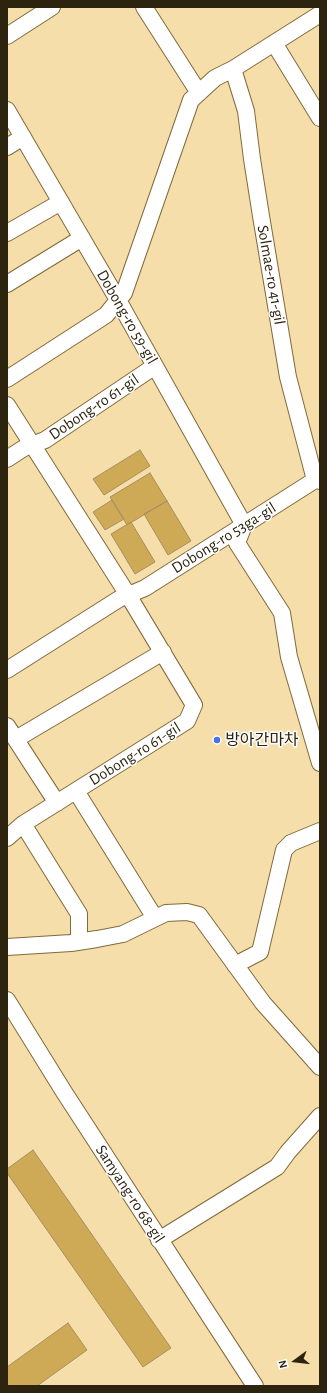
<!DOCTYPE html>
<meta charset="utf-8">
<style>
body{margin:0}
#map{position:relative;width:327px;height:1393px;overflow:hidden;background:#f6deab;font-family:"Alegreya Sans",sans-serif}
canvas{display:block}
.frame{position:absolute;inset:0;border:8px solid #2d2410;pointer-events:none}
.north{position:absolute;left:275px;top:1341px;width:40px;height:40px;-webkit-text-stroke:3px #fff;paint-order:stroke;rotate:255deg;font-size:11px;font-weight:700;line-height:16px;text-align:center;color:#2d2410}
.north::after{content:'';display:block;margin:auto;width:14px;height:18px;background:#2d2410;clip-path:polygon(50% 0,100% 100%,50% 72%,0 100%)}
</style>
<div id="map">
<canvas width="327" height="1393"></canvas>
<div class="frame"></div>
<div class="north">N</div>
</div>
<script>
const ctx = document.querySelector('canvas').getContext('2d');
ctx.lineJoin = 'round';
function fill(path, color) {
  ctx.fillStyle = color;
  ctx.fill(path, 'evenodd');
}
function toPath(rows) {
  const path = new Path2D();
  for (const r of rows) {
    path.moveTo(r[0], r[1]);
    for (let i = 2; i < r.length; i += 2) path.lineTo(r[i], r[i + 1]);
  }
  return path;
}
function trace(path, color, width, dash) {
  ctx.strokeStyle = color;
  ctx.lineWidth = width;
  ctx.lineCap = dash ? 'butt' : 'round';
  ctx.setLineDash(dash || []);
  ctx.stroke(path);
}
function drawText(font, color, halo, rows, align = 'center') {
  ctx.font = font + ' "Alegreya Sans","Noto Sans KR",sans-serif';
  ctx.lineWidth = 3;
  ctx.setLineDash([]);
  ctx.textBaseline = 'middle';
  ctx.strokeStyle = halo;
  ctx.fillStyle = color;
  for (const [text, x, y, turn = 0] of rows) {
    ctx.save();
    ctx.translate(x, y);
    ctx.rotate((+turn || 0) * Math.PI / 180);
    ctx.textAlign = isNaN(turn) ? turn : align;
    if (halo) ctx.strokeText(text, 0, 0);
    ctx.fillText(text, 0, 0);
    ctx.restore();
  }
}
const building = toPath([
 [140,450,150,466,104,495,93,479,140,450],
 [150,473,167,501,127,525,110,497,150,473],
 [112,500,124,519,105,530,93,512,112,500],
 [167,501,191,541,168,555,144,514,167,501],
 [131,522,155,562,135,574,111,534,131,522],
 [33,1150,171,1348,143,1367,7,1173,7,1169,33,1150],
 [68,1323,87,1350,37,1386,7,1386,7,1367,68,1323]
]);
const street = toPath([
 [144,7,199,93],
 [7,36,52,7],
 [274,43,320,118],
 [233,69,246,111,252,159,261,216,288,377,315,480],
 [7,110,118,300,244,525,237,543,282,613,289,657,320,763],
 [7,147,23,137],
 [7,233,61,202],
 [7,284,82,238],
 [7,379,106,315,124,293,191,100,215,78,233,69,320,14],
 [7,405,128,595,194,705,187,721,23,824,7,838],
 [7,459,24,448,45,440,155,366],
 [7,670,119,599,145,588,315,480,320,481],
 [7,726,57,803],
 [16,739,163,652],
 [76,791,155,918],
 [23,824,79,914,79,942],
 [7,947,71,943,97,939,123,934,166,913,187,912,199,915,263,1003,320,1067],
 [235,965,260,952,284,850,291,843,320,831],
 [7,1000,64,1092,255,1386],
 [159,1240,277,1167,288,1152,320,1116]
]);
const markers = [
 [217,740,4,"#4773e5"]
];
const streetNames = [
 ["Solmae-ro 41-gil",271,275,80],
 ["Dobong-ro 59-gil",127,317,60],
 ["Dobong-ro 61-gil",94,407,-34],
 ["Dobong-ro 53ga-gil",224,538,-32],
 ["Dobong-ro 61-gil",135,754,-32],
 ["Samyang-ro 68-gil",130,1194,57]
];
const poiNames = [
 ["방아간마차",225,740]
];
fill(building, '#cea956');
trace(building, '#a68f5f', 1);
trace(street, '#806a3b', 18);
trace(street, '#fff', 16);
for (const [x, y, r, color] of markers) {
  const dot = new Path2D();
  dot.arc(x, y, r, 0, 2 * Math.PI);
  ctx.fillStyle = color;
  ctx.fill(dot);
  trace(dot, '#fff', 1.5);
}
drawText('16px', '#2d2410', '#fff', streetNames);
drawText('16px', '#2d2410', '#fff', poiNames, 'left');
</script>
